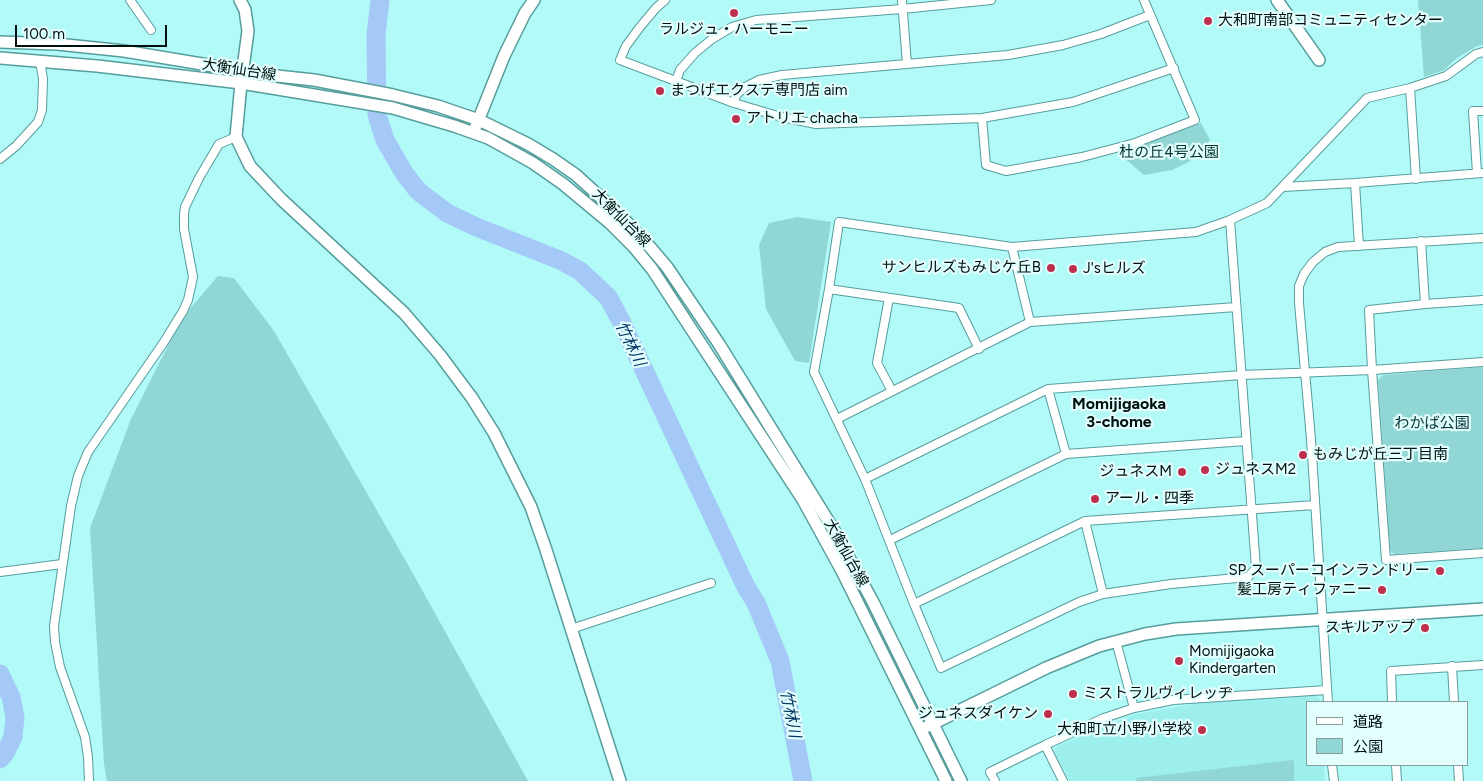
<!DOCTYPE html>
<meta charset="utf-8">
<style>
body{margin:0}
#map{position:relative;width:1483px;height:781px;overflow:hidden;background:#b1faf8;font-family:Figtree,"Noto Sans JP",sans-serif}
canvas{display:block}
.legend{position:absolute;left:1306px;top:701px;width:162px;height:65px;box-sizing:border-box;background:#e2fefd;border:1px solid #889e9e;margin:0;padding:6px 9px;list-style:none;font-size:15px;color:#000f0f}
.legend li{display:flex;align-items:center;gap:10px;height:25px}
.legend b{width:25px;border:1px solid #889e9e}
.scale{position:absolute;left:15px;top:25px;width:152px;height:22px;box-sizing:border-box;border:2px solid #000f0f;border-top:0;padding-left:6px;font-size:15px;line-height:18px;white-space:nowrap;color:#000f0f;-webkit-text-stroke:4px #e2fefd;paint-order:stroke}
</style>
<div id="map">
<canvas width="1483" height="781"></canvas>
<ul class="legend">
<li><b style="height:6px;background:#fff"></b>道路</li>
<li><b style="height:14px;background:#90d6d4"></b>公園</li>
</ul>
<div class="scale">100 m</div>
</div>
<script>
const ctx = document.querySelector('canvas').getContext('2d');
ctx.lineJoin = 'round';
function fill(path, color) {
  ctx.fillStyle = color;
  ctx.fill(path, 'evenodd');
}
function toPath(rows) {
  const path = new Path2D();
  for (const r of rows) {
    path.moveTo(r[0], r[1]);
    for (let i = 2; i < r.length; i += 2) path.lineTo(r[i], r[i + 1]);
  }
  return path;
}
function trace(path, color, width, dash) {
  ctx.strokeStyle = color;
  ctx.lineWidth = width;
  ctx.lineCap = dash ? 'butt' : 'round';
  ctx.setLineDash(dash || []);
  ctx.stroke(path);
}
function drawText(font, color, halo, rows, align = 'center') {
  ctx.font = font + ' Figtree,"Noto Sans JP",sans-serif';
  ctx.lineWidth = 4.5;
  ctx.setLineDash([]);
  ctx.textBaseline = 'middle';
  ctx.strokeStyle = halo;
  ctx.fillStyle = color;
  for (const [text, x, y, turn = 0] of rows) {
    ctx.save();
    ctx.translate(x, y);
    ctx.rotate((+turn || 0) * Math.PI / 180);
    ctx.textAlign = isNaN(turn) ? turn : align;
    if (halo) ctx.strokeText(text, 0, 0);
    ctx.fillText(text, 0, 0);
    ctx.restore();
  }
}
const built = toPath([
 [1313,694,1320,700,1320,702,1307,702,1307,765,1324,765,1325,781,1070,781,1054,752,1057,746,1136,714,1200,703]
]);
const green = toPath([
 [1418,0,1483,0,1483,45,1477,46,1457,58,1444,70,1424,77],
 [1201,123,1210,140,1199,154,1187,163,1172,170,1144,175,1118,153],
 [797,217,831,222,809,363,795,361,766,309,759,245,769,223],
 [218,276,234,278,274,331,411,570,528,781,107,781,104,764,90,528,131,419,182,318],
 [1483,367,1483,548,1394,554,1390,550,1378,380,1383,375],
 [1294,760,1294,781,1137,781,1136,778]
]);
const river = toPath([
 [380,0,376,35,377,115,385,140,404,173,418,191,447,213,474,226,562,261,580,271,608,297,621,321,746,587,756,603,780,661,803,781],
 [0,674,11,697,15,717,13,737,5,753,0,759]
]);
const street = toPath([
 [130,0,151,30],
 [665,0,656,8,640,27,626,46,620,60,734,103,781,117,816,124,982,118,1073,102,1174,68],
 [902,0,907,64],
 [676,81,680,70,695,53,712,39,732,27,756,20,902,9,991,0],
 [1410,88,1416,179],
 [734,103,736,95,745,87,759,80,782,75,1008,55,1063,45,1101,34,1150,15],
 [982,118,986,165,1006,171,1082,157,1135,143,1195,120,1144,0],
 [0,159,16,146,38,122,42,110,43,79,40,61],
 [1477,173,1473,111,1483,111],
 [1355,183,1359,246],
 [1283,187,1355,183,1483,173],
 [1230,220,1256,568,1248,577,1171,584,1103,594,1079,602,941,668,914,604,865,479,814,372,829,289,839,222,1012,247,1196,232,1230,220,1267,203,1367,98,1410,88,1446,76,1476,54,1483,52],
 [1421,241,1425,304],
 [1012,247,1030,322],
 [829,289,959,308,979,349],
 [889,298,877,363,892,391],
 [1483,300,1425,304,1369,310,1372,370,1386,560,1483,553],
 [1048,389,1066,454],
 [837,419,1030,322,1236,307],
 [865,479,1048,389,1242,375,1372,370,1483,362],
 [1085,521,1103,594],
 [890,540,1066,454,1246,441],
 [0,572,62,564],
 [914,604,1085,521,1315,505],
 [571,629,711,583],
 [1116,641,1134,708],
 [1452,666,1454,702],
 [1328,702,1311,439,1299,303,1299,286,1304,274,1313,262,1325,252,1338,247,1483,238],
 [1392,702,1391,671,1483,665],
 [1045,745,1063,781],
 [1332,765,1334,781],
 [1396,765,1397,781],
 [1458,765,1459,781],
 [89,781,88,757,85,737,60,667,55,642,54,626,71,506,78,476,88,452,164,342,183,311,188,300,193,277,184,229,184,214,185,207,199,178,219,144,236,137],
 [995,781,990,772,1045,745,1104,718,1134,708,1173,700,1327,690]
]);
const secondary = toPath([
 [240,0,245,10,248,31,241,83,236,137,250,166,281,199,404,313,440,355,472,398,494,433,531,507,545,547,620,781],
 [1277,0,1319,60],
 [0,42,57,44,124,51,268,75,314,80,393,95,438,106,479,120,528,144,553,159,576,175,621,216,650,247,667,267,719,344,835,532,873,602,961,781],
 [0,58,97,66,241,83,393,108,454,126,488,138,533,163,563,184,610,223,634,247,652,269,803,500,842,571,946,781],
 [476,126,504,56,525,13,534,0],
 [928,726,1046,668,1099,646,1145,634,1176,629,1483,609]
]);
const markers = [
 [734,13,5,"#be2e4d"],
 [1208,21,5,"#be2e4d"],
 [660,91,5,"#be2e4d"],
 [736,119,5,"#be2e4d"],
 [1051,268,5,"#be2e4d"],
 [1073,269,5,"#be2e4d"],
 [1303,455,5,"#be2e4d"],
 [1205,470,5,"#be2e4d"],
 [1182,472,5,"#be2e4d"],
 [1095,499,5,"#be2e4d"],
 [1440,571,5,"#be2e4d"],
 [1382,590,5,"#be2e4d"],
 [1425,628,5,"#be2e4d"],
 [1179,661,5,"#be2e4d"],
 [1073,694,5,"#be2e4d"],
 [1048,714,5,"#be2e4d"],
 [1202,730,5,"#be2e4d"]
];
const poiNames = [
 ["大和町南部コミュニティセンター",1218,21],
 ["ラルジュ・ハーモニー",734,30,"center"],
 ["まつげエクステ専門店 aim",670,91],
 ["アトリエ chacha",746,119],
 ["サンヒルズもみじケ丘B",1041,268,"right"],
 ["J'sヒルズ",1083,269],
 ["もみじが丘三丁目南",1313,455],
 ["ジュネスM2",1215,470],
 ["ジュネスM",1172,472,"right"],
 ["アール・四季",1105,499],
 ["SP スーパーコインランドリー",1430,571,"right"],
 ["髪工房ティファニー",1372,590,"right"],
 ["スキルアップ",1415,628,"right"],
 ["Momijigaoka",1189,652],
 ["Kindergarten",1189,669],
 ["ミストラルヴィレッヂ",1083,694],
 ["ジュネスダイケン",1038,714,"right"],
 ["大和町立小野小学校",1192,730,"right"]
];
const streetNames = [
 ["大衡仙台線",239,70,9],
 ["大衡仙台線",621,218,45],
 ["大衡仙台線",846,553,61]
];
const parkNames = [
 ["杜の丘4号公園",1169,153],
 ["わかば公園",1432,424]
];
const waterNames = [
 ["竹林川",630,344,64],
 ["竹林川",790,714,79]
];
const neighbourhoodNames = [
 ["Momijigaoka",1119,404],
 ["3-chome",1119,422]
];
fill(built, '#9cefec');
fill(green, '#90d6d4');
trace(river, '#a4c9f6', 19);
trace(street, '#569d9c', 10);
trace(secondary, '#569d9c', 14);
trace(street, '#fff', 8);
trace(secondary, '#fff', 11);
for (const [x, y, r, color] of markers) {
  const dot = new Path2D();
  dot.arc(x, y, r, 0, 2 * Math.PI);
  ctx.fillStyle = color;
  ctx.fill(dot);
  trace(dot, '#e2fefd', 2);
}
drawText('15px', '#000f0f', '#e2fefd', poiNames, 'left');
drawText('15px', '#000f0f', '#e2fefd', streetNames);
drawText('15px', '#003131', '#e2fefd', parkNames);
drawText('italic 16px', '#043566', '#e2fefd', waterNames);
drawText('bold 16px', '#000f0f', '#e2fefd', neighbourhoodNames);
</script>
